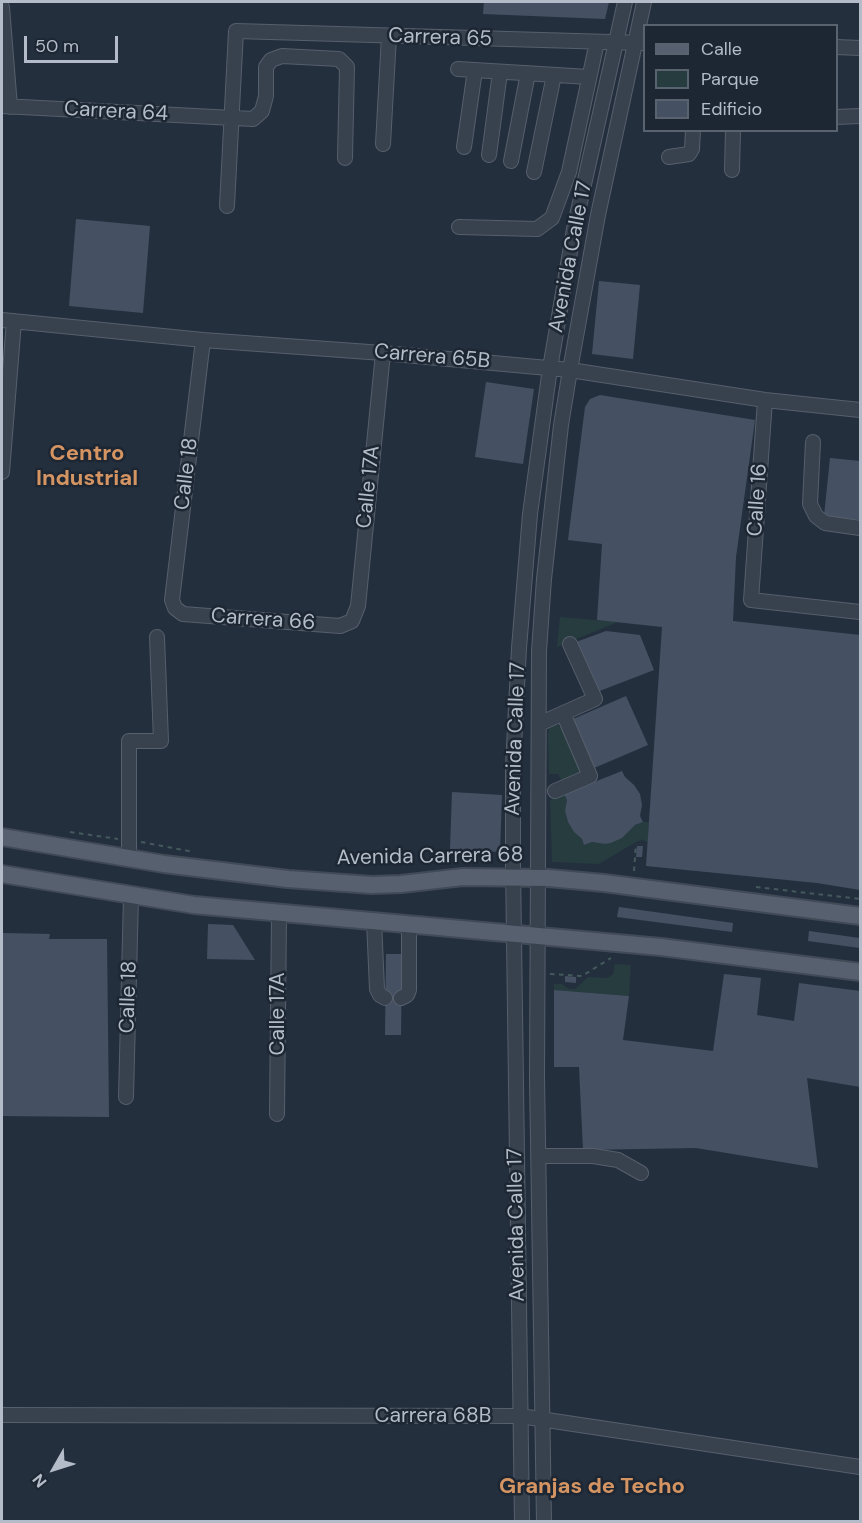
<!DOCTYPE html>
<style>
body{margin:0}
#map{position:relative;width:862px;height:1523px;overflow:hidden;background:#242f3e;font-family:"DM Sans",sans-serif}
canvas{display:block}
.frame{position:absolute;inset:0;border:3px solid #b4bcc9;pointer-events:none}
.legend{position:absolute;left:643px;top:24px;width:195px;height:108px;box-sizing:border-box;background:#1d2633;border:2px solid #59626f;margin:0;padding:8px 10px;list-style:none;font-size:18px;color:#b4bcc9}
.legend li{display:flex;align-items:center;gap:12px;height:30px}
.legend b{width:30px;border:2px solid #59626f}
.north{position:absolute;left:24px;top:1439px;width:60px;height:60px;-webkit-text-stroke:4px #1d2633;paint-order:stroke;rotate:231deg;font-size:16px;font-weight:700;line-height:24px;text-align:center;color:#b4bcc9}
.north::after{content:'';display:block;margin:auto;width:21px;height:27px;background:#b4bcc9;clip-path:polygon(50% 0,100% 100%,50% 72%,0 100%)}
.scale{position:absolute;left:24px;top:36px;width:94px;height:27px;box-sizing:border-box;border:3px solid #b4bcc9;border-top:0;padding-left:8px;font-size:18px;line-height:21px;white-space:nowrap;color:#b4bcc9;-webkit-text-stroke:4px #1d2633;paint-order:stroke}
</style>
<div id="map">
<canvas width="862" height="1523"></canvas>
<div class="frame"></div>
<ul class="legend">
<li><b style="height:8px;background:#56606e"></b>Calle</li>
<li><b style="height:16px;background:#263c3f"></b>Parque</li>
<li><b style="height:16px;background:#455162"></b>Edificio</li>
</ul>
<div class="north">N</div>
<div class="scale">50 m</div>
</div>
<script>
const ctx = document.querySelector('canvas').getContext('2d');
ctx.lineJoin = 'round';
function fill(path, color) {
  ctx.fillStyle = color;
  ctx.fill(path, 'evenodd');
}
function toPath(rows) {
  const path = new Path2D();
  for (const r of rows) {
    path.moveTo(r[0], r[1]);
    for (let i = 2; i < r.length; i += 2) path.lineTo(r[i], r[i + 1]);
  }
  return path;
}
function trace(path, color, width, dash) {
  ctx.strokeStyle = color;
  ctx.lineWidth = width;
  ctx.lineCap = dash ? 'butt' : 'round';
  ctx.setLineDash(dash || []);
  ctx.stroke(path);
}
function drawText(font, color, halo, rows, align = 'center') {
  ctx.font = font + ' "DM Sans",sans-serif';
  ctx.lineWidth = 5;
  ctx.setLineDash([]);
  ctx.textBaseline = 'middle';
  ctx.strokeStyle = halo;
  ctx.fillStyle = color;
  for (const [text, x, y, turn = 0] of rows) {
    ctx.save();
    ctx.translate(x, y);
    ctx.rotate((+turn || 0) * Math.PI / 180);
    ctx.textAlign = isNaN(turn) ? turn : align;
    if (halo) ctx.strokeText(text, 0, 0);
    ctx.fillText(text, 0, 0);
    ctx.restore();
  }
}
const green = toPath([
 [560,617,618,622,557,647],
 [555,721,566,734,585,774,563,784,558,774,549,774,548,736,549,724],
 [564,794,567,800,565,811,568,822,574,832,582,839,584,845,592,842,605,844,611,843,622,838,635,825,643,822,649,822,648,842,642,840,636,842,599,864,552,862,550,800],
 [615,964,631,965,629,996,554,990,554,984,562,984,569,989,575,989,588,977,608,978,613,974]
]);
const building = toPath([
 [484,2,609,2,605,19,483,14],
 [76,219,150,226,143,313,69,306],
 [599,281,640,285,633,359,592,354],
 [486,382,534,389,523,464,475,457],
 [600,395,755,420,736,557,733,621,860,635,860,890,817,883,646,866,662,627,597,620,602,544,568,540,585,407,590,399],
 [830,458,860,461,860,520,824,516],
 [606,631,640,635,654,670,597,692,576,642],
 [626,696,648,745,594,768,573,719],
 [622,771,625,777,634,785,640,794,642,805,640,816,643,822,635,825,622,838,611,843,605,844,592,842,584,845,582,839,574,832,568,822,565,811,567,800,564,794],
 [452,792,502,795,500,852,450,849],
 [637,846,643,846,642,857,636,857],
 [619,907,733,923,732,932,617,917],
 [208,924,233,925,255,960,207,959],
 [809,931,860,938,860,948,808,941],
 [2,933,50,934,49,939,107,939,109,1117,2,1116],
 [386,954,402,954,401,1035,385,1035],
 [724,974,761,978,757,1015,794,1021,799,983,860,991,860,1087,807,1078,818,1168,696,1148,583,1150,579,1067,554,1067,554,990,629,996,623,1040,713,1051],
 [565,976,576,977,576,983,565,982]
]);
const path = toPath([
 [70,832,118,839],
 [141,842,194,852],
 [634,871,636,844],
 [756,887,860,899],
 [550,974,582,976,611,958]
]);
const minor = toPath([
 [2,7,10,107],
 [836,47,860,48],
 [458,69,589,77],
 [2,106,253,119,262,111,266,96,266,67,271,60,282,56,339,59,347,67,345,158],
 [836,117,860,116],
 [383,144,389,36],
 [464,147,475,70],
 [489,155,500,72],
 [669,157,689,154,692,149,693,130],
 [511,161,528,73],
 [732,170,733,130],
 [534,172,554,75],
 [227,206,236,31,644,43],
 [459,227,537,229,552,218,569,172,597,42],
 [2,320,203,340,383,353,570,370,765,400,860,410],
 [203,340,172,600,175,608,183,614,340,626,352,621,358,606,383,353],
 [765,400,751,600,860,612],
 [813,442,810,504,816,516,825,523,860,528],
 [2,472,14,321],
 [539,724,595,699,570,644],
 [555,791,590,776,563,713],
 [129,858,129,741,161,741,157,637],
 [374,921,377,989,380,995,385,998],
 [401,998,407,995,409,990,409,923],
 [126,1097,131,896],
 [277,1114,279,914],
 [538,1156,593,1156,618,1160,641,1173],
 [2,1415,520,1416,860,1467],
 [522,1522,513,865,513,766,519,648,530,514,550,368,574,229,625,2],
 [544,1522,537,1077,539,651,544,579,561,425,570,370,598,215,644,2]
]);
const major = toPath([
 [2,837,164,864,288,879,372,885,401,884,463,877,548,878,604,883,860,916],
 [2,874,194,905,661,947,860,972]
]);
const streetNames = [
 ["Carrera 65",440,38,2],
 ["Carrera 64",116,112,3],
 ["Avenida Calle 17",571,257,-79],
 ["Carrera 65B",432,357,5],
 ["Calle 18",187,474,-83],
 ["Calle 17A",369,487,-84],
 ["Calle 16",758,500,-86],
 ["Carrera 66",263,620,4],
 ["Avenida Calle 17",516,739,-88],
 ["Avenida Carrera 68",430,857,-1],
 ["Calle 18",129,997,-88],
 ["Calle 17A",278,1014,-90],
 ["Avenida Calle 17",517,1225,-91],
 ["Carrera 68B",433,1416]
];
const neighbourhoodNames = [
 ["Centro",87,454],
 ["Industrial",87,479],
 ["Granjas de Techo",592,1487]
];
fill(green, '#263c3f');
fill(building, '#455162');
trace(minor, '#565f6c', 16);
trace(major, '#414a57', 20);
trace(path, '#44595c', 2, [4.5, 4.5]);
trace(minor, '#38414e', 14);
trace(major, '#56606e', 16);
drawText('21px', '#b4bcc9', '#1d2633', streetNames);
drawText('bold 22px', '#d59563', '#1d2633', neighbourhoodNames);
</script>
